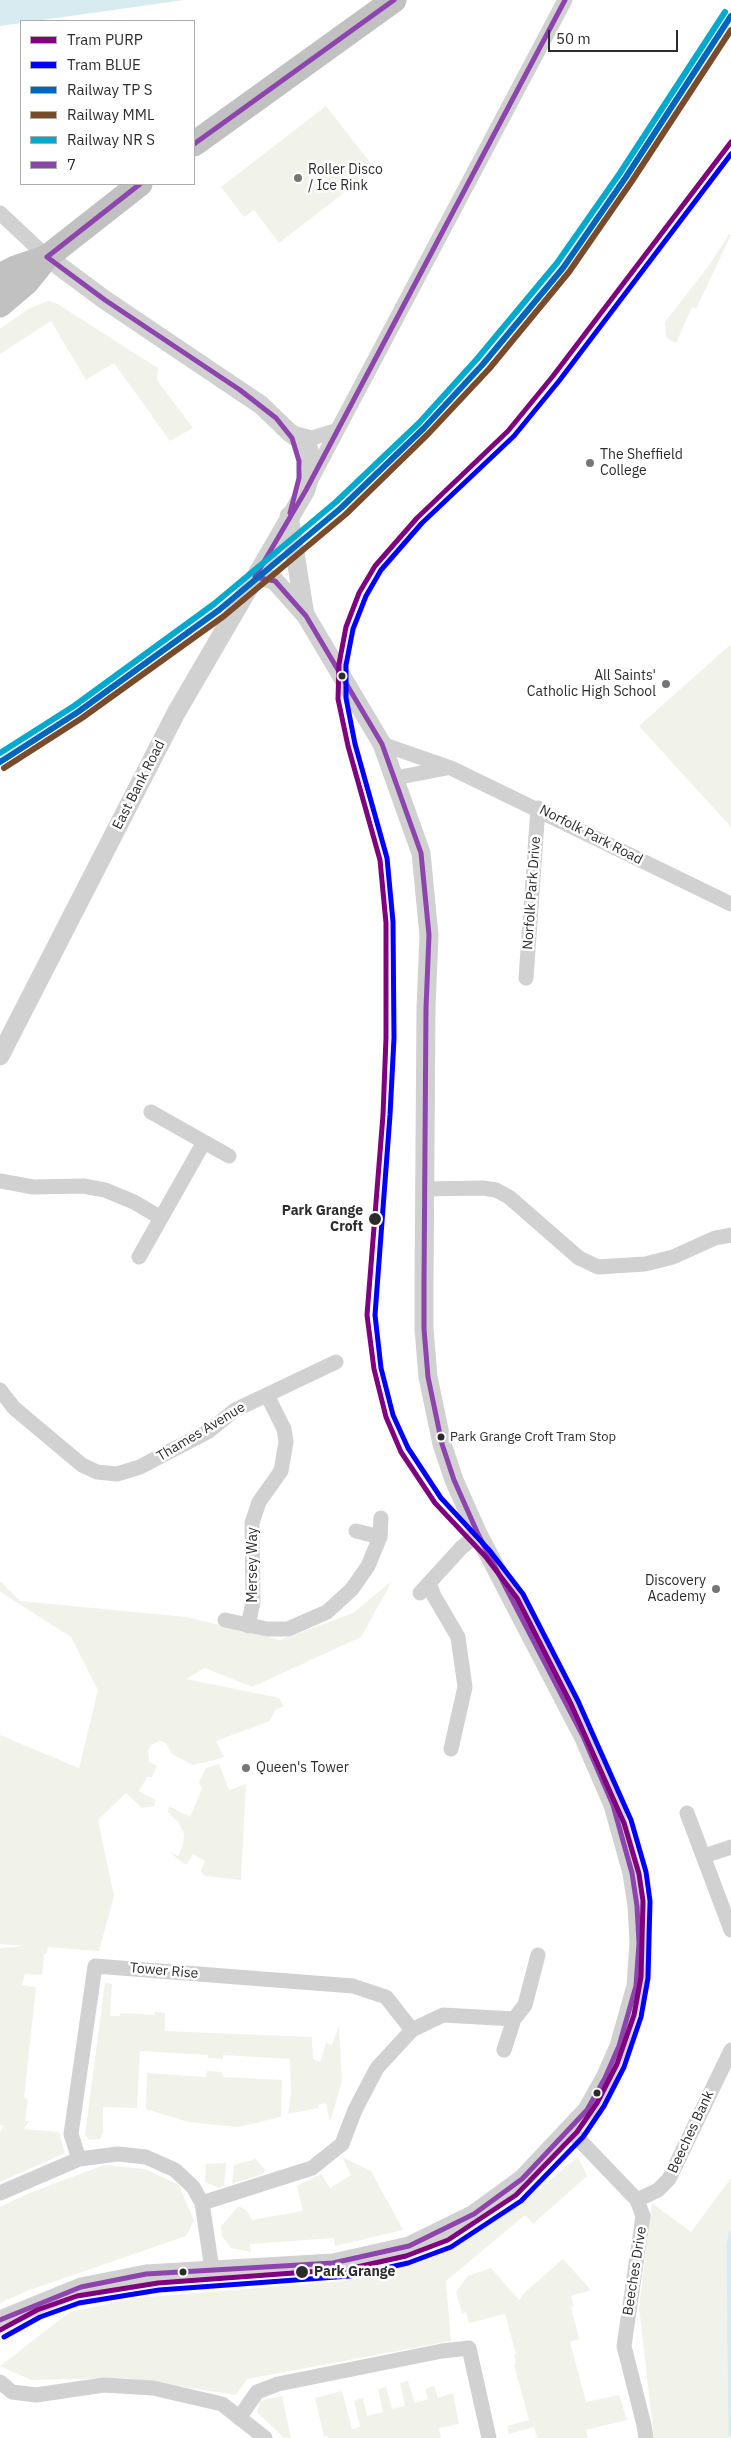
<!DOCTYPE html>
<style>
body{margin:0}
#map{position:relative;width:731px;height:2438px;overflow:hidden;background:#fff;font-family:"IBM Plex Sans",sans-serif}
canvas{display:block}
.legend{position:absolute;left:20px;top:20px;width:175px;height:165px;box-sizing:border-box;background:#fff;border:1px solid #ababab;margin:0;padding:6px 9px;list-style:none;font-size:15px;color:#2c2c2c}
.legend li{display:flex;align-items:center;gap:10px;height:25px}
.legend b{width:25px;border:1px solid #ababab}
.scale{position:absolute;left:548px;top:30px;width:130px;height:22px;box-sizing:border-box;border:2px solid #2c2c2c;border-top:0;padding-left:6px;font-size:15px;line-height:18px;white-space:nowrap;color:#2c2c2c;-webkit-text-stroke:4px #fff;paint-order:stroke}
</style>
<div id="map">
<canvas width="731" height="2438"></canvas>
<ul class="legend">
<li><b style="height:6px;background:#800080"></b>Tram PURP</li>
<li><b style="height:6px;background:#00f"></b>Tram BLUE</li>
<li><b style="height:6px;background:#0065bd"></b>Railway TP S</li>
<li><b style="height:6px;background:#7a4b2a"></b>Railway MML</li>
<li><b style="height:6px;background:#00a9ce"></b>Railway NR S</li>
<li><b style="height:6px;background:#8e44ad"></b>7</li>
</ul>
<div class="scale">50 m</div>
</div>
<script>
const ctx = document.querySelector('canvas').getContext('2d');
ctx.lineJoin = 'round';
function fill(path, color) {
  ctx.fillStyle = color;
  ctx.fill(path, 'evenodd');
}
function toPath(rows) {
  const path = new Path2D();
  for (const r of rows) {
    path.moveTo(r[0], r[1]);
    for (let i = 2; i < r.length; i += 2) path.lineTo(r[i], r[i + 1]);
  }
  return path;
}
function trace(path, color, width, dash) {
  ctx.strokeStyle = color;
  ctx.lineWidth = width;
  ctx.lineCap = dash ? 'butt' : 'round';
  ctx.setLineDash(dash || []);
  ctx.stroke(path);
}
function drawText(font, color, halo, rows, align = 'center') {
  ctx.font = font + ' "IBM Plex Sans",sans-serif';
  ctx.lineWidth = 5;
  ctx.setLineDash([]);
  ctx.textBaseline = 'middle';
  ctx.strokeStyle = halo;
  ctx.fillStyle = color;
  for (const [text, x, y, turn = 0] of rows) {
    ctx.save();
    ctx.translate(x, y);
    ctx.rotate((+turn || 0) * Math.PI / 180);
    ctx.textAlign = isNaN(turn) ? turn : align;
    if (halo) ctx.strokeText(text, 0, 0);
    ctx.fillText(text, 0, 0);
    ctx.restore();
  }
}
const green = toPath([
 [326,106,375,169,279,243,254,210,244,217,221,187],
 [729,234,731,235,696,309,692,307,676,343,670,340,666,337,665,322,710,264],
 [48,301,56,303,158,368,157,380,193,428,170,441,114,363,86,380,51,321,0,354,0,329,28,309],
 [731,644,731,827,639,726],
 [0,1581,20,1601,187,1617,280,1640,353,1613,392,1581,361,1637,252,1687,205,1668,186,1679,279,1698,284,1706,275,1710,270,1721,216,1741,224,1757,215,1760,193,1765,172,1754,166,1743,160,1741,151,1745,148,1751,149,1762,157,1766,152,1777,147,1777,139,1791,156,1800,154,1806,142,1808,126,1793,98,1820,114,1896,99,1951,48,1947,47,1953,44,1954,42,1975,25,1974,22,1985,36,1987,24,2098,28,2099,25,2121,29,2121,24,2129,59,2132,65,2153,0,2182,0,2132,4,2126,0,2125,0,1948,25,1946,0,1944,0,1735,79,1768,98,1690,71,1637,2,1593,0,1591],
 [219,1764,229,1790,246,1784,241,1880,205,1876,201,1871,205,1861,193,1854,186,1865,169,1852,178,1856,183,1845,184,1834,178,1822,168,1812,169,1806,190,1817,202,1789,199,1782,206,1768],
 [105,1982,112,1984,110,2016,120,2016,120,2013,155,2015,155,2012,165,2013,165,2031,312,2037,313,2059,320,2062,326,2043,332,2045,339,2026,342,2081,330,2122,326,2103,318,2105,319,2108,288,2114,291,2093,290,2059,223,2055,223,2059,208,2058,208,2055,140,2051,137,2108,103,2107,103,2132,100,2139,89,2140,85,2135],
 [207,2071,222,2072,223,2077,282,2080,281,2117,238,2127,188,2122,146,2109,147,2073,206,2077],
 [342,2157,371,2171,403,2230,335,2246,334,2238,250,2244,251,2252,231,2248,222,2236,221,2226,239,2206,247,2211,252,2220,303,2211,297,2186,321,2174,330,2188,351,2175],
 [578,2157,587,2176,533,2224,525,2215,446,2281,451,2341,247,2379,236,2395,124,2378,31,2380,0,2366,70,2312,135,2298,345,2281,430,2259,521,2204],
 [256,2159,265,2170,263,2174,232,2184,234,2165],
 [226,2163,224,2186,219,2188,205,2182,206,2164],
 [104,2165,145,2169,179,2185,194,2221,186,2236,27,2291,0,2303,0,2207,27,2194],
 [731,2178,731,2438,654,2438,639,2307,652,2203,691,2232],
 [563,2259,591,2290,571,2296,574,2306,571,2307,579,2339,570,2342,586,2402,619,2395,627,2420,586,2430,588,2438,533,2438,537,2437,534,2427,509,2434,507,2426,529,2420,514,2365,516,2364,514,2355,516,2354,505,2314,469,2323,466,2312,462,2313,456,2292,468,2276,491,2268,519,2300,525,2292],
 [408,2381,415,2403,428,2399,425,2389,434,2386,438,2398,453,2393,459,2424,439,2428,441,2438,328,2438,326,2435,324,2437,315,2398,342,2391,352,2429,360,2427,354,2401,363,2398,367,2416,383,2412,378,2389,386,2387,392,2409,405,2406,400,2383],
 [282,2396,291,2438,284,2438,257,2412,260,2401]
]);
const water = toPath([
 [0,0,212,0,184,0,0,26]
]);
const stream = toPath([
 [731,2234,729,2245,731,2434]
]);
const minor = toPath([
 [0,213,47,257],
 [293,433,312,438,335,431],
 [312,478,565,0],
 [382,744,451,768,731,904],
 [395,778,447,768],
 [526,978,538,808],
 [151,1112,229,1156],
 [0,1181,33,1187,83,1186,105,1190,134,1202,161,1218],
 [424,1189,483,1188,496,1190,509,1197,579,1258,598,1267,645,1264,673,1257,715,1238,731,1235],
 [139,1257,204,1142],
 [0,1390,14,1408,82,1465,97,1472,117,1474,140,1467,157,1458,209,1431,235,1410,336,1362],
 [356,1531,380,1537],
 [429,1583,434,1596,458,1637,465,1687,451,1749],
 [420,1593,461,1548,478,1534],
 [225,1620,267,1629,288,1629,327,1612,352,1589,368,1566,380,1537,381,1518],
 [248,1626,253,1602,252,1523,259,1502,281,1471,286,1442,284,1429,267,1395],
 [687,1813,731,1930],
 [704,1856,731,1847],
 [504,2050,514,2019],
 [570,2130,637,2200,643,2216,624,2346,644,2425,646,2438],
 [79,2159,71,2134,95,1966,353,1986,386,1997,412,2030],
 [0,2193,79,2159,118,2154,146,2157,175,2170,193,2187,202,2203,212,2269],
 [637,2200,658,2190,669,2179,731,2050],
 [202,2203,312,2168,342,2144,355,2110,377,2068,412,2030,443,2015,514,2019,525,2005,538,1955],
 [0,2382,12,2392,36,2395,104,2385,153,2388,222,2404,265,2438],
 [239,2418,257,2392,278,2384,442,2351,469,2348,489,2438]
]);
const tertiary = toPath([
 [289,516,305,615],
 [0,1056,176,713,306,490,312,469,309,450,303,442,289,432,261,405,105,300,47,257],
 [0,2320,81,2287,146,2274,333,2263,409,2246,474,2214,522,2179,587,2110,605,2078,619,2046,636,1986,639,1943,637,1906,632,1873,613,1805,583,1736,478,1534,454,1480,442,1444,428,1377,424,1329,424,1284,426,1008,429,935,421,853,382,744,306,616,275,581,267,578,255,577]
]);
const trunk = toPath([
 [194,144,394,0],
 [0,276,15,268,47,257],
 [0,305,27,282,47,257,140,184]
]);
const bus1 = toPath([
 [194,144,394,0],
 [140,184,47,257,105,300,240,390,276,418,292,438,299,461,299,478,290,513],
 [0,2320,81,2287,146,2274,333,2263,409,2246,474,2214,522,2179,587,2110,605,2078,619,2046,636,1986,639,1943,637,1906,632,1873,613,1805,583,1736,478,1534,454,1480,442,1444,428,1377,424,1329,424,1284,426,1008,429,935,421,853,382,744,306,616,275,581,255,577,306,490,565,0]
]);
const rail1 = toPath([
 [0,762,78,712,219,610,341,508,424,428,483,364,563,268,626,177,731,16]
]);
const rail2 = toPath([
 [4,768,82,718,224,616,346,514,429,433,489,369,569,272,632,181,731,30]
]);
const rail3 = toPath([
 [0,753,74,706,214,604,336,502,419,423,477,359,557,263,620,173,725,12]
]);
const tram1 = toPath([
 [0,2330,37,2310,77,2296,158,2283,348,2269,406,2256,448,2240,516,2195,577,2132,597,2103,617,2064,634,2015,641,1977,643,1901,639,1874,624,1823,571,1704,517,1598,485,1556,435,1503,401,1452,386,1417,374,1369,367,1315,383,1115,386,1038,386,923,380,860,348,746,338,699,339,664,346,627,359,593,375,566,417,518,508,431,553,376,731,142]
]);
const tram2 = toPath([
 [4,2337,40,2317,79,2303,159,2290,350,2276,408,2263,451,2247,521,2201,583,2137,604,2106,624,2067,641,2017,648,1978,650,1901,646,1872,631,1820,578,1701,523,1594,490,1551,441,1498,408,1448,393,1415,381,1368,375,1315,390,1115,394,1038,393,922,387,858,355,744,346,698,346,665,353,629,366,596,381,570,422,523,514,436,559,381,731,154]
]);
const markers = [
 [298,178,5,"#767676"],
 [590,463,5,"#767676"],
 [342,676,4.5,"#2c2c2c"],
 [666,684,5,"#767676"],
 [375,1219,7,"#2c2c2c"],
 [441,1437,4.5,"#2c2c2c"],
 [716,1589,5,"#767676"],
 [246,1768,5,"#767676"],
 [597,2093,4.5,"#2c2c2c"],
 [183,2272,4.5,"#2c2c2c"],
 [302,2272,7,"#2c2c2c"]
];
const busNames = [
 ["Park Grange Croft Tram Stop",450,1437]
];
const poiNames = [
 ["Roller Disco",308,170],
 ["/ Ice Rink",308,186],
 ["The Sheffield",600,455],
 ["College",600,471],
 ["All Saints'",656,676,"right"],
 ["Catholic High School",656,692,"right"],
 ["Discovery",706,1581,"right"],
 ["Academy",706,1597,"right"],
 ["Queen's Tower",256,1768]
];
const streetNames = [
 ["East Bank Road",139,785,-63],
 ["Norfolk Park Road",591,835,27],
 ["Norfolk Park Drive",532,893,-86],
 ["Thames Avenue",201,1432,-31],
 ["Mersey Way",253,1565,-90],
 ["Tower Rise",164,1971,5],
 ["Beeches Bank",691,2132,-65],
 ["Beeches Drive",635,2271,-81]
];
const stopNames = [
 ["Park Grange",363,1211],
 ["Croft",363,1227],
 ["Park Grange",314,2272,"left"]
];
fill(green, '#f1f3ea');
fill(water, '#d7ebf0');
trace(stream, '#d7ebf0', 5);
trace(minor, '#d1d1d1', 15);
trace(tertiary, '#d1d1d1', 19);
trace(trunk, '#c1c1c1', 25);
trace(bus1, '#8e44ad', 5);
trace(rail1, '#0065bd', 6);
trace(rail2, '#7a4b2a', 6);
trace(rail3, '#00a9ce', 6);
trace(tram1, '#800080', 5);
trace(tram2, '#00f', 5);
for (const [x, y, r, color] of markers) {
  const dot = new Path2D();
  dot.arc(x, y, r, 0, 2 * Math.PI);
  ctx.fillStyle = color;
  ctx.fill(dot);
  trace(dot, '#fff', 2);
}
drawText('13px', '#2c2c2c', '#fff', busNames, 'left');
drawText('14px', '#2c2c2c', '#fff', poiNames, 'left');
drawText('14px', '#2c2c2c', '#fff', streetNames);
drawText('bold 14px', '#2c2c2c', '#fff', stopNames, 'right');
</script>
